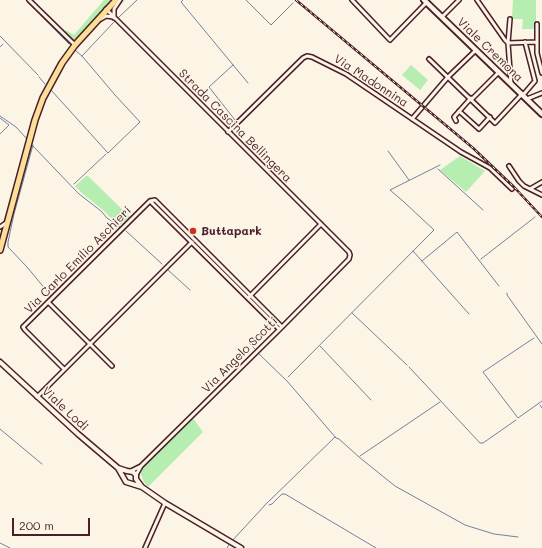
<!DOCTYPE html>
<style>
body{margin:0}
#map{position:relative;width:542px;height:548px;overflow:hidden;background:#fcf5e5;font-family:Mali,sans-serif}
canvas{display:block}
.scale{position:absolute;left:12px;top:518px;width:78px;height:18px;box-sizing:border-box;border:2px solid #4a1f2b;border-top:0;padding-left:5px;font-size:12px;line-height:14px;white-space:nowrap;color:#4a1f2b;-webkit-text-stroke:3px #fcf5e5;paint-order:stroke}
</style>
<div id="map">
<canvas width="542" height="548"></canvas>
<div class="scale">200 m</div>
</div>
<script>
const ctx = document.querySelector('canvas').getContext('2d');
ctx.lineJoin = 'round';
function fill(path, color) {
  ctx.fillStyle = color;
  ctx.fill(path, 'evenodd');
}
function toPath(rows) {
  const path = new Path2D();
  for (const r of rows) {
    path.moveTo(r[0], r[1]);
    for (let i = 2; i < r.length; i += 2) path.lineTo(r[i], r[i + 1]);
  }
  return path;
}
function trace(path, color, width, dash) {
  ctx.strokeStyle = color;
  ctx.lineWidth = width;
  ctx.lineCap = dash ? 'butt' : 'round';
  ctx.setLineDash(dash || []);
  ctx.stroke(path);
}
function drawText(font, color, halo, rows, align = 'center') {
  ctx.font = font + ' Mali,sans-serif';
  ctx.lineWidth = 3;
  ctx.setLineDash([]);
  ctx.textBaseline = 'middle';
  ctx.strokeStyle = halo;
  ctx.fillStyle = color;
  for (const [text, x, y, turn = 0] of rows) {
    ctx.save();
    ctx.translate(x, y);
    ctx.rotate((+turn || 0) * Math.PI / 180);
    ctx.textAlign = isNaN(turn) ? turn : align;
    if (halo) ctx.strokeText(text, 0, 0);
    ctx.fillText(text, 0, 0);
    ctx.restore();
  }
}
const green = toPath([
 [104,0,125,0,118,7,109,13,76,47,63,35,66,30,74,35],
 [513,0,536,0,536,29,522,29,523,19,512,19],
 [411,65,428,80,420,90,402,75],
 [460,156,485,171,466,192,440,170],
 [86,176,88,176,130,217,122,224,120,224,110,217,103,210,83,194,75,186],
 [193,418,203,432,149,486,147,486,143,480,141,474,142,469]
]);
const stream = toPath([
 [26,0,69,44],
 [33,0,34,0],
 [183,0,181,2,248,83],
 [246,0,271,25,293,3],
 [118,18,137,0],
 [0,36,38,75],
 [0,47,3,44],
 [82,56,115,21],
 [233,65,209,87,235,120],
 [39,77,45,84],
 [51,90,108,153,140,122,115,95,82,56,76,51],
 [0,116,16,127,27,139],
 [0,118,9,125,0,134],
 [31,144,79,194,101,211,107,218,120,227],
 [33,145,14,214,8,242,8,247,27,267,51,296],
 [388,151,409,180],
 [438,169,483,210],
 [74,184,106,154],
 [126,231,162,264],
 [413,251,469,314],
 [481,259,535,217],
 [422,261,457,232,499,286],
 [168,270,190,290],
 [507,293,507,295,542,344],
 [352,313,407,365],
 [534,338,483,372,518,418,542,401],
 [249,343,255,349],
 [320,346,371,400],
 [258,353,287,381,336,438,339,439,359,457,395,486,465,525,494,534,518,537],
 [409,367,480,443,483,443,516,420],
 [288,377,434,230,404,202,390,190,440,165],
 [540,405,542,408],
 [0,429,42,464],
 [360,456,440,402],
 [269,505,272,504,282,494,285,494,376,548],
 [232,541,266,504,335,437],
 [0,543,10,548],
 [227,548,230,543]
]);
const minor = toPath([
 [29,0,75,45],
 [352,0,390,40,427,2],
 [477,0,505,40,508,43],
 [106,9,349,252,350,255,349,259,282,327,141,466,136,475],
 [442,17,459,0],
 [114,18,114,9,120,0],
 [101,19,106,16,113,17],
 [510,19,508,43,511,84],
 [537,24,537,53,542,73],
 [508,43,537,42],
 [429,59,495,123,522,94],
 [523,95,535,81,525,42],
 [472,99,499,72],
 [527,99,542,93],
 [459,111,479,129,490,117],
 [412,119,448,77,476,50],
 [456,121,454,117,471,98],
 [228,132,303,58,307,56,312,57,346,74,461,152,490,168,512,189],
 [509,166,519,181,524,186,542,195],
 [530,189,542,182],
 [150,201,279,329],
 [0,227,6,223],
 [249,297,321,224],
 [48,302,112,366],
 [64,369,25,330,23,327,150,201,155,200,282,327],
 [37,397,192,242],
 [131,471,141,466],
 [145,548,165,503]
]);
const tertiary = toPath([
 [0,362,78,434,118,468,126,482,142,487],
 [118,468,127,471,133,472,136,475,136,479,142,487,165,503,241,548]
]);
const secondary = toPath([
 [424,0,542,114]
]);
const primary = toPath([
 [0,250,35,120,43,98,62,63,75,45,116,0]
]);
const rail = toPath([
 [296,0,473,148,514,187,542,217]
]);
const markers = [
 [193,231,4,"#c8321e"]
];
const streetNames = [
 ["Viale Cremona",490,50,44],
 ["Via Madonnina",371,81,33],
 ["Strada Cascina Bellingera",235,126,45],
 ["Via Carlo Emilio Aschieri",78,260,-45],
 ["Via Angelo Scotti",240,355,-45],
 ["Viale Lodi",65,409,43]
];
const poiNames = [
 ["Buttapark",201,231]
];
fill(green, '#b6edb0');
trace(stream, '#71819e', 1);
trace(minor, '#4a1f2b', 6);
trace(tertiary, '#4a1f2b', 7);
trace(secondary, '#4a1f2b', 8);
trace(primary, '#4a1f2b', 8);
trace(minor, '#fcf5e5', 3);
trace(tertiary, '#fcf5e5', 4);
trace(secondary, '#fcf5e5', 4.5);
trace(primary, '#fcde96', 5);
trace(rail, '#4a1f2b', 2.5);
trace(rail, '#fcf5e5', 1, [3]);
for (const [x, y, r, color] of markers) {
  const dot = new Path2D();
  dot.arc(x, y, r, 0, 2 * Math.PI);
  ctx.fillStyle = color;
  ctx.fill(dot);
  trace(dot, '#fcf5e5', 1.5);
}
drawText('12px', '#4a1f2b', '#fcf5e5', streetNames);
drawText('bold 12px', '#4a1f2b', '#fcf5e5', poiNames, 'left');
</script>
